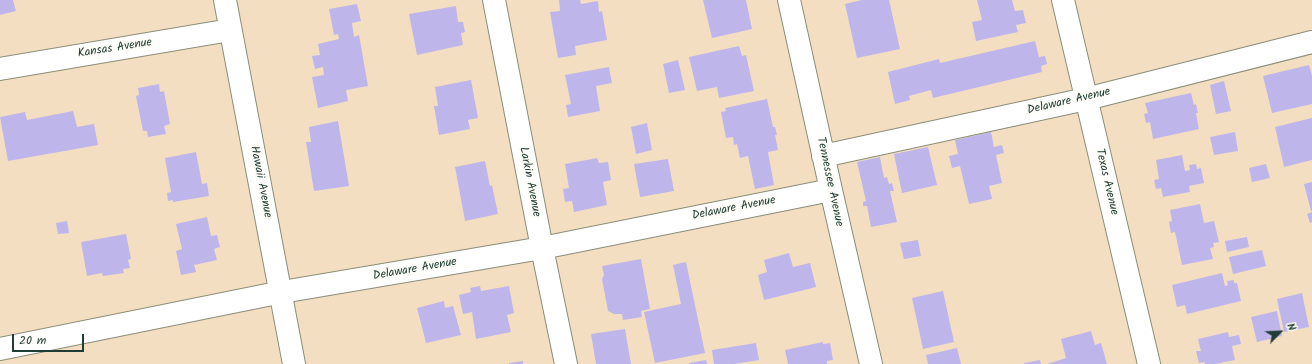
<!DOCTYPE html>
<style>
body{margin:0}
#map{position:relative;width:1312px;height:364px;overflow:hidden;background:#f4dec1;font-family:Kalam,sans-serif}
canvas{display:block}
.north{position:absolute;left:1260px;top:312px;width:40px;height:40px;-webkit-text-stroke:3px #fdfcf7;paint-order:stroke;rotate:66deg;font-size:11px;font-weight:700;line-height:16px;text-align:center;color:#1f3d34}
.north::after{content:'';display:block;margin:auto;width:14px;height:18px;background:#1f3d34;clip-path:polygon(50% 0,100% 100%,50% 72%,0 100%)}
.scale{position:absolute;left:12px;top:334px;width:72px;height:18px;box-sizing:border-box;border:2px solid #1f3d34;border-top:0;padding-left:5px;font-size:12px;line-height:14px;white-space:nowrap;color:#1f3d34;-webkit-text-stroke:3px #fdfcf7;paint-order:stroke}
</style>
<div id="map">
<canvas width="1312" height="364"></canvas>
<div class="north">N</div>
<div class="scale">20 m</div>
</div>
<script>
const ctx = document.querySelector('canvas').getContext('2d');
ctx.lineJoin = 'round';
function fill(path, color) {
  ctx.fillStyle = color;
  ctx.fill(path, 'evenodd');
}
function toPath(rows) {
  const path = new Path2D();
  for (const r of rows) {
    path.moveTo(r[0], r[1]);
    for (let i = 2; i < r.length; i += 2) path.lineTo(r[i], r[i + 1]);
  }
  return path;
}
function trace(path, color, width, dash) {
  ctx.strokeStyle = color;
  ctx.lineWidth = width;
  ctx.lineCap = dash ? 'butt' : 'round';
  ctx.setLineDash(dash || []);
  ctx.stroke(path);
}
function drawText(font, color, halo, rows, align = 'center') {
  ctx.font = font + ' Kalam,sans-serif';
  ctx.lineWidth = 4;
  ctx.setLineDash([]);
  ctx.textBaseline = 'middle';
  ctx.strokeStyle = halo;
  ctx.fillStyle = color;
  for (const [text, x, y, turn = 0] of rows) {
    ctx.save();
    ctx.translate(x, y);
    ctx.rotate((+turn || 0) * Math.PI / 180);
    ctx.textAlign = isNaN(turn) ? turn : align;
    if (halo) ctx.strokeText(text, 0, 0);
    ctx.fillText(text, 0, 0);
    ctx.restore();
  }
}
const building = toPath([
 [0,0,13,0,16,11,0,15],
 [559,0,580,0,581,4,598,1,599,12,602,11,607,40,575,46,576,55,558,58,550,12,560,11],
 [703,0,746,0,752,29,712,38],
 [862,0,889,0,900,49,857,58,845,4],
 [977,0,1012,0,1015,11,1023,10,1026,23,1016,25,1018,32,976,41,972,22,982,20],
 [357,4,361,21,352,23,354,37,359,35,368,86,346,90,348,101,318,108,312,77,324,75,323,67,315,69,312,56,320,55,318,44,339,39,338,34,334,35,329,9],
 [456,6,458,22,463,22,465,32,461,33,463,45,417,55,409,14],
 [1035,41,1039,57,1045,56,1047,64,1041,66,1042,72,933,98,931,90,909,96,910,100,895,104,888,72,939,59,940,63],
 [739,46,742,56,746,55,754,91,719,98,717,87,697,91,689,57],
 [678,60,685,90,669,93,663,64],
 [1309,65,1312,76,1312,104,1272,113,1263,76],
 [609,67,612,83,596,86,600,111,568,117,566,105,571,104,565,75],
 [471,80,478,118,468,120,470,129,439,135,434,106,438,106,435,87],
 [1224,81,1231,111,1216,114,1210,85],
 [159,84,160,92,164,91,170,124,164,126,166,134,148,137,147,131,143,131,136,96,139,95,138,88],
 [1191,93,1194,105,1196,104,1198,113,1196,113,1199,129,1153,139,1150,122,1146,123,1144,114,1148,113,1145,103],
 [767,99,773,127,775,127,777,135,775,135,778,150,768,152,774,185,755,189,748,156,740,158,737,144,734,145,733,137,726,138,721,112,726,111,725,108],
 [73,111,77,127,94,124,98,145,8,161,0,117,25,112,27,120],
 [1312,118,1312,160,1284,167,1275,127],
 [338,121,349,186,314,191,306,142,311,142,309,127],
 [647,123,652,150,636,154,631,127],
 [991,132,994,147,1002,145,1004,153,996,155,1002,183,989,186,992,199,969,204,960,166,952,168,949,156,958,154,955,140],
 [1235,132,1238,151,1214,155,1210,137],
 [928,147,937,185,902,193,894,154],
 [196,152,202,184,207,183,209,196,173,202,173,200,168,201,167,193,171,192,165,158],
 [1182,155,1185,171,1190,170,1189,165,1196,164,1197,169,1201,168,1204,183,1189,186,1190,192,1163,197,1161,188,1156,189,1154,180,1159,179,1156,160],
 [880,157,884,178,887,177,889,184,892,183,894,191,890,191,897,222,871,227,867,206,863,206,863,202,866,201,857,162],
 [597,158,599,163,608,162,611,180,603,182,607,205,574,212,572,201,565,202,563,189,569,188,565,164],
 [668,159,674,191,640,197,634,164],
 [485,161,490,186,492,185,498,214,465,221,455,167],
 [1266,164,1270,178,1252,182,1249,168],
 [1312,182,1312,211,1311,211,1304,184],
 [1200,204,1204,223,1214,221,1219,242,1213,243,1214,247,1210,248,1213,259,1182,265,1175,232,1171,233,1169,222,1172,221,1170,210],
 [1312,212,1312,222,1310,223,1307,214],
 [207,217,211,236,217,235,220,247,214,249,217,260,194,265,196,272,181,275,176,251,182,249,176,224],
 [67,221,69,233,58,234,56,223],
 [126,234,131,259,128,260,130,268,123,269,124,273,103,276,102,273,87,276,81,242],
 [1247,237,1249,247,1227,252,1225,241],
 [918,240,921,256,904,259,900,243],
 [1262,250,1266,266,1233,274,1229,257],
 [789,253,793,267,810,263,816,287,764,300,758,275,767,272,764,260],
 [641,259,650,309,641,311,642,317,623,320,622,314,614,314,608,311,602,279,604,275,602,266],
 [686,262,705,353,655,363,644,312,681,304,673,265],
 [1222,273,1225,286,1228,285,1227,281,1234,280,1234,283,1237,283,1241,301,1187,314,1185,305,1177,307,1172,285],
 [480,286,481,291,509,286,514,313,507,315,511,332,476,339,472,312,463,314,459,295,471,292,470,288],
 [943,291,954,342,923,349,912,298],
 [1302,293,1309,327,1284,332,1277,299],
 [444,301,445,308,453,306,461,335,426,343,417,308],
 [1277,311,1282,336,1257,342,1251,317],
 [625,329,631,364,596,364,591,334],
 [1091,331,1095,345,1101,343,1107,364,1047,364,1066,358,1061,339],
 [1228,332,1229,337,1239,335,1241,344,1232,346,1235,360,1215,364,1205,364,1204,362,1199,363,1196,351,1201,351,1198,339],
 [823,342,823,344,830,343,833,360,827,361,827,364,788,364,785,350],
 [756,343,759,360,734,364,714,364,712,350],
 [957,348,961,364,928,364,926,355],
 [706,360,707,364,689,364,689,363],
 [1040,360,1041,364,1024,364,1024,363],
 [523,361,523,364,509,364,509,363]
]);
const minor = toPath([
 [225,0,294,364],
 [494,0,542,248,566,364],
 [789,0,831,190,871,364],
 [1063,0,1149,364],
 [0,69,230,30],
 [823,156,1086,99,1312,42],
 [0,349,282,292,542,248,831,190]
]);
const streetNames = [
 ["Kansas Avenue",115,49,-9],
 ["Delaware Avenue",1069,102,-13],
 ["Hawaii Avenue",260,182,79],
 ["Larkin Avenue",529,182,79],
 ["Tennessee Avenue",829,182,78],
 ["Texas Avenue",1106,182,77],
 ["Delaware Avenue",734,209,-11],
 ["Delaware Avenue",415,270,-10]
];
fill(building, '#beb6eb');
trace(minor, '#8a8e7a', 24);
trace(minor, '#fff', 22);
drawText('12px', '#1f3d34', '#fdfcf7', streetNames);
</script>
